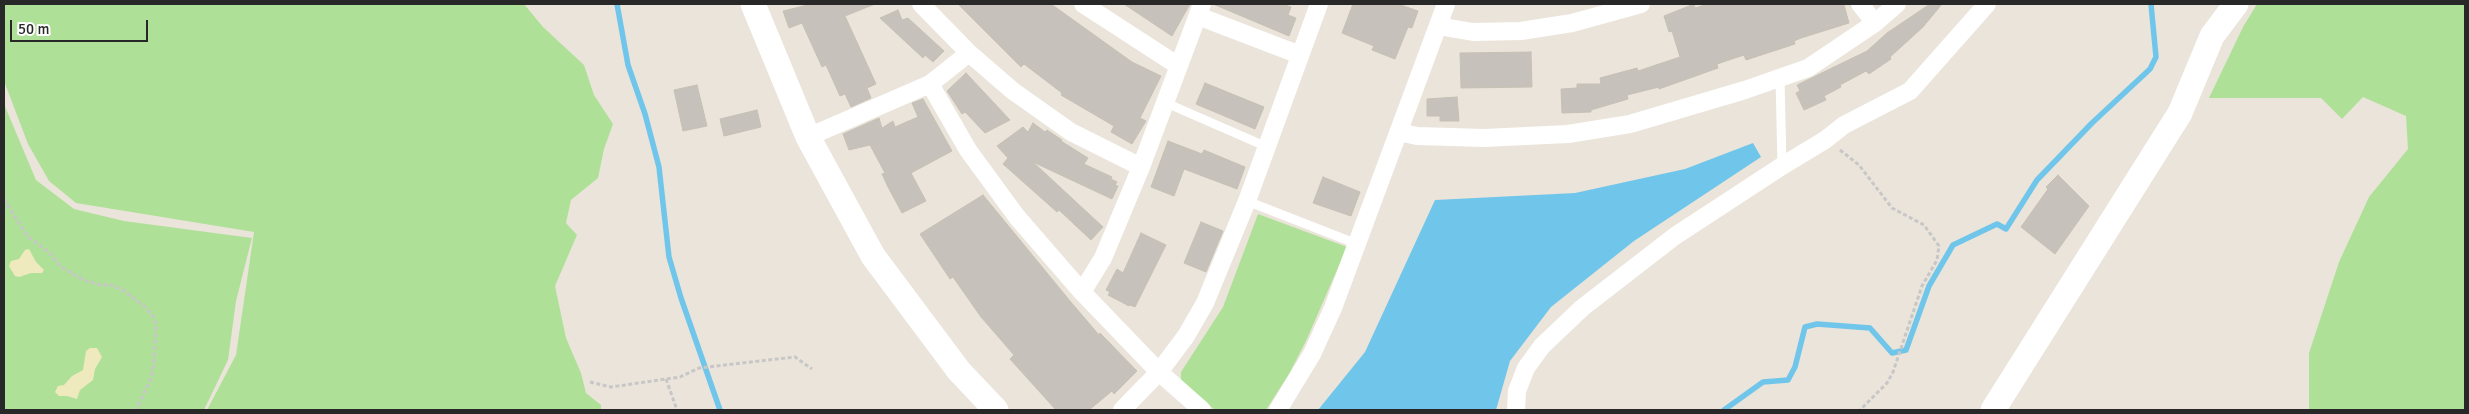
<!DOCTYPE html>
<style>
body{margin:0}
#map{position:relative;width:2469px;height:414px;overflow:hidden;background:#ebe4da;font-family:Signika,sans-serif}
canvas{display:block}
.frame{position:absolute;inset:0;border:5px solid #282828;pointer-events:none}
.scale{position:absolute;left:10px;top:20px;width:138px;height:22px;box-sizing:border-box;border:2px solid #282828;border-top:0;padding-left:6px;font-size:15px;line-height:18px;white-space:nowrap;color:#282828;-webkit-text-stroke:4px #fff;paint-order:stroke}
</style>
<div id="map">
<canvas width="2469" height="414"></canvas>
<div class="frame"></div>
<div class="scale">50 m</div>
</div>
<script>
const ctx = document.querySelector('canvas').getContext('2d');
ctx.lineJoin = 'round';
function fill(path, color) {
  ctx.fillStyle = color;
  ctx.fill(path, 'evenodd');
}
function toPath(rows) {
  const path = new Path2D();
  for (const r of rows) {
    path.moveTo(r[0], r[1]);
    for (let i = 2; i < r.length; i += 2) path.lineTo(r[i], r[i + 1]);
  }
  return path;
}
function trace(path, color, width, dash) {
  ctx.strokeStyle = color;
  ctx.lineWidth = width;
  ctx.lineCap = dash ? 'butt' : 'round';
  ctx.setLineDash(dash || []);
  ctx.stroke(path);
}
const green = toPath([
 [4,4,524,4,543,27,584,65,594,95,613,124,604,149,598,178,571,200,566,223,577,235,555,286,566,338,581,373,586,393,601,405,601,410,207,410,236,355,254,232,76,203,49,181,28,144,4,81],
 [2257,4,2465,4,2465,410,2309,410,2309,353,2339,262,2369,197,2408,149,2406,116,2363,97,2342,119,2321,98,2209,98,2243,27],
 [4,104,36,180,74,209,124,221,252,238,236,301,228,360,204,410,4,410],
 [1258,214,1347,247,1306,341,1289,374,1266,410,1215,410,1181,381,1181,372,1223,307]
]);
const sand = toPath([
 [29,249,36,262,44,270,42,273,31,273,19,277,15,276,9,266,11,261,19,259,25,250],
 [90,348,97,348,102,357,95,369,93,380,80,390,77,399,67,396,59,396,55,392,58,386,64,385,72,376,83,370,86,351]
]);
const water = toPath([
 [1753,143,1761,157,1634,241,1551,307,1510,361,1496,410,1318,410,1365,352,1435,200,1575,193,1685,169]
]);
const stream = toPath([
 [617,4,628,65,645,114,659,167,669,257,681,298,720,410],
 [1724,410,1763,382,1788,380,1795,367,1805,327,1817,324,1870,328,1892,353,1906,350,1929,286,1953,245,1997,224,2006,229,2037,180,2092,123,2150,69,2156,57,2151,4]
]);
const building = toPath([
 [812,4,875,4,845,16,876,84,867,88,871,98,851,107,845,94,840,96,826,65,822,67,802,23,789,28,783,11,812,4],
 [958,4,1051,4,1132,62,1161,76,1140,118,1146,121,1132,144,1111,132,1114,126,1061,95,1062,93,1024,64,1021,67,958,4],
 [1124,4,1190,4,1172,36,1124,4],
 [1213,4,1283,4,1291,7,1288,15,1296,18,1289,36,1213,4],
 [1353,4,1398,4,1418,11,1412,28,1408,27,1395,59,1372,50,1374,46,1342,33,1353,4],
 [1694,4,1695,8,1708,4,1837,4,1837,6,1844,5,1849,23,1801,38,1794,41,1795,44,1746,60,1744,55,1717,64,1718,68,1659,89,1659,87,1627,95,1628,99,1591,110,1591,112,1562,113,1561,89,1577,88,1577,84,1601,84,1600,78,1637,68,1638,71,1680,57,1672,31,1669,32,1664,16,1694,4],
 [1930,4,1942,4,1923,27,1890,57,1891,59,1869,74,1866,71,1840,85,1841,87,1824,96,1826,100,1804,110,1796,93,1800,91,1797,85,1867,51,1887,33,1930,4],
 [898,10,902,20,908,18,944,51,933,62,925,55,923,58,880,18,898,10],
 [1531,52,1532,87,1461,88,1460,53,1531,52],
 [966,73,1010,120,985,133,965,112,962,114,947,91,966,73],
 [1205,83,1264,107,1255,129,1196,104,1205,83],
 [697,85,707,126,683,131,674,90,697,85],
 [1457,97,1459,121,1440,121,1440,116,1427,116,1427,99,1457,97],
 [923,99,952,151,911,173,926,201,902,213,888,187,882,174,885,173,870,145,849,150,843,134,879,118,882,128,893,121,895,127,918,117,912,103,923,99],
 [757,110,761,127,724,136,720,119,757,110],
 [1033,123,1045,132,1047,130,1062,140,1061,141,1088,158,1084,164,1112,177,1111,179,1117,182,1115,185,1118,186,1112,199,1033,162,1103,227,1091,240,1059,210,1057,212,1003,164,1008,158,997,146,1023,127,1028,132,1033,123],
 [1168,141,1202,154,1204,150,1245,167,1237,189,1184,169,1174,196,1151,187,1168,141],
 [2058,175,2089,206,2055,254,2021,227,2048,189,2046,187,2058,175],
 [1323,177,1360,192,1351,216,1313,203,1323,177],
 [983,195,1070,301,1099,335,1100,333,1137,371,1114,394,1112,391,1089,410,1056,410,1010,359,1014,355,981,317,953,277,950,279,920,234,983,195],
 [1201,222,1223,231,1206,272,1184,263,1201,222],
 [1141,233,1166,245,1135,307,1130,305,1129,306,1108,295,1110,292,1106,290,1117,269,1123,273,1141,233]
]);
const path = toPath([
 [1840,150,1859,165,1892,208,1924,225,1939,246,1937,260,1922,286,1893,372,1887,383,1860,410],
 [4,199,27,236,50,253,61,267,84,280,100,285,111,285,123,290,145,307,153,316,156,325,154,363,151,378,136,410],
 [666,379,677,410],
 [590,382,611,387,680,377,699,368,795,357,812,369]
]);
const lane = toPath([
 [1780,78,1782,166],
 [1164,102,1267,147],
 [1247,201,1357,244]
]);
const street = toPath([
 [921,4,969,53,1013,91,1071,132,1141,167],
 [1083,4,1177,65],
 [1860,4,1875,23],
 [1198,16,1300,55],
 [1438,26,1473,32,1521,31,1572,23,1641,4],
 [930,84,968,150,1017,217,1082,292,1159,372,1202,410],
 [1399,132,1417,136,1484,138,1568,134,1630,124,1745,90,1808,68,1875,23,1897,4],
 [808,137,930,84,969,53],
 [1082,292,1103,258,1141,167,1202,4],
 [1122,410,1159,372,1186,336,1205,303,1247,201,1319,4],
 [1278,410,1312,354,1333,308,1446,4],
 [1516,410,1517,391,1526,368,1542,346,1582,308,1675,236,1782,166,1825,140,1844,125,1910,91,1987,4]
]);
const secondary = toPath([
 [753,4,808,137,873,256,959,371,996,410],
 [1993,410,2180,113,2212,36,2236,4]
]);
fill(green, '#afe098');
fill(sand, '#efe9be');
fill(water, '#70c6ea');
trace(stream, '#70c6ea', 5.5);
fill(building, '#c6c1ba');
trace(building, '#c6c0b4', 1);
trace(path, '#c7c7c7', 3, [4, 2.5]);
trace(lane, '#fff', 9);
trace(street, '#fff', 18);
trace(secondary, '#fff', 25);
</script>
